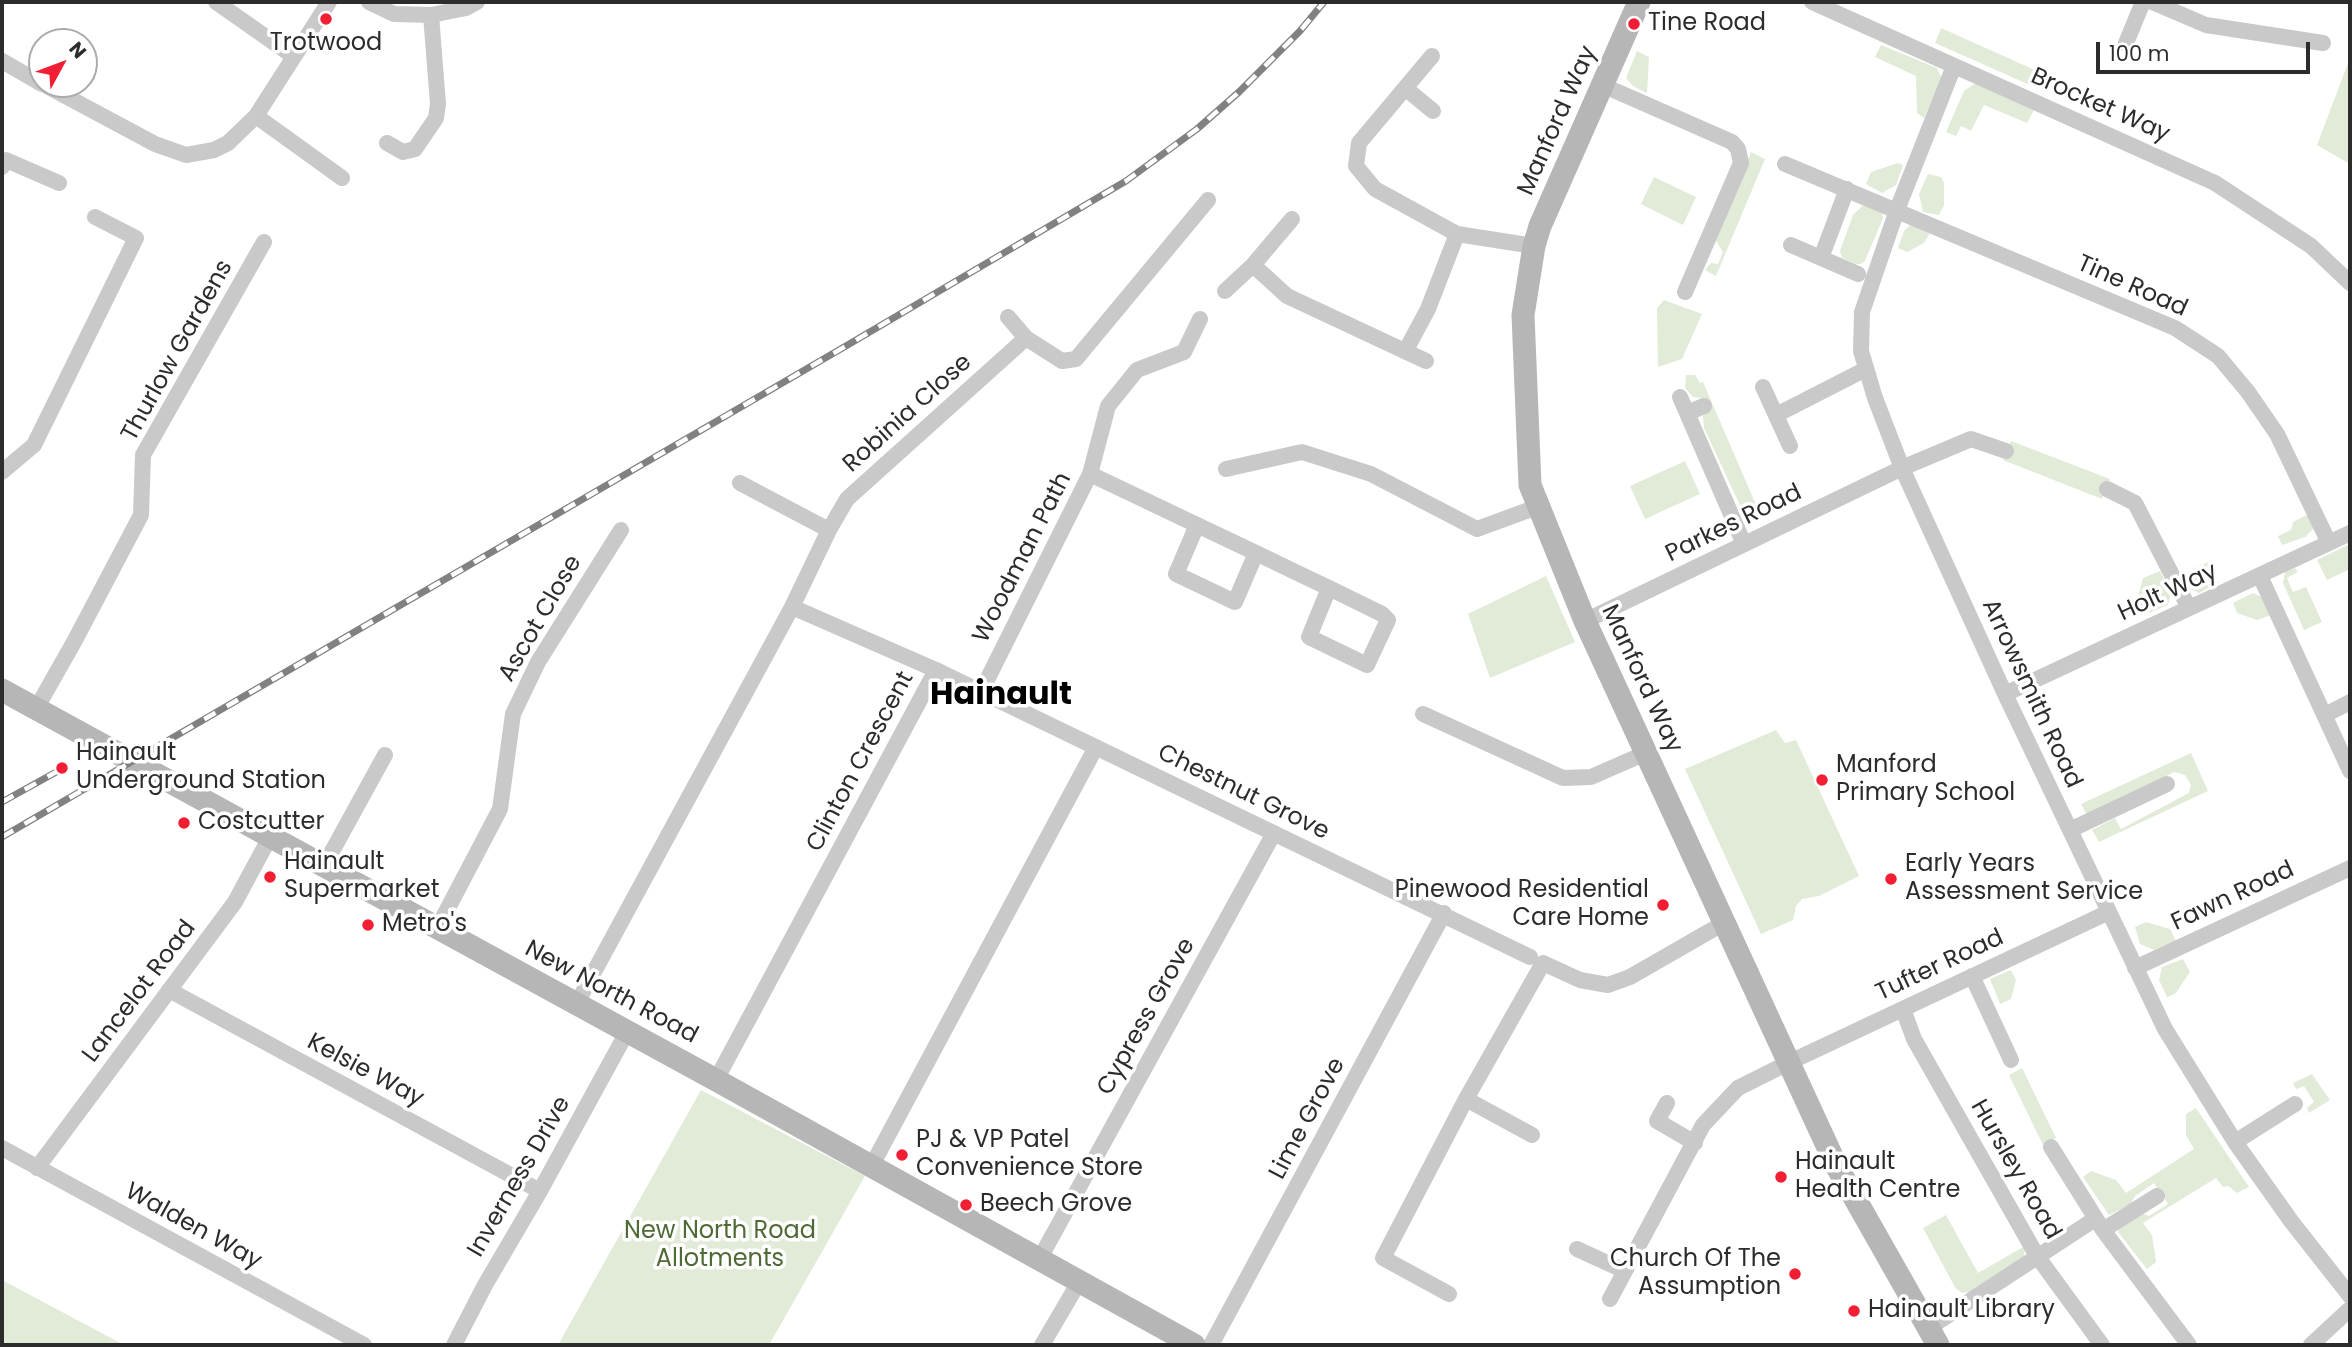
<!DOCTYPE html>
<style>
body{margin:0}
#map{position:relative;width:2352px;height:1347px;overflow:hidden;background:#fff;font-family:Poppins,sans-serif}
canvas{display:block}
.frame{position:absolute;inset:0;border:4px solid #2c2c2c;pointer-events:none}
.north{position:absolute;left:28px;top:28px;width:70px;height:70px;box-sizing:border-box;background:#fff;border:2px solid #ababab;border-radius:50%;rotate:49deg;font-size:19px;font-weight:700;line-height:28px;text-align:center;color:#2c2c2c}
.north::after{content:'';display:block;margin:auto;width:24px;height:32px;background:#f21e33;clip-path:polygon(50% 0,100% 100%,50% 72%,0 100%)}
.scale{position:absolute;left:2096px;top:42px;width:214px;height:32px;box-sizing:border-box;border:4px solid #2c2c2c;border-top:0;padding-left:9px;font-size:21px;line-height:24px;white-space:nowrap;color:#2c2c2c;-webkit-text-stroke:5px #fff;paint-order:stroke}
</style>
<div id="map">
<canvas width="2352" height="1347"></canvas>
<div class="frame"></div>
<div class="north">N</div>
<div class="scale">100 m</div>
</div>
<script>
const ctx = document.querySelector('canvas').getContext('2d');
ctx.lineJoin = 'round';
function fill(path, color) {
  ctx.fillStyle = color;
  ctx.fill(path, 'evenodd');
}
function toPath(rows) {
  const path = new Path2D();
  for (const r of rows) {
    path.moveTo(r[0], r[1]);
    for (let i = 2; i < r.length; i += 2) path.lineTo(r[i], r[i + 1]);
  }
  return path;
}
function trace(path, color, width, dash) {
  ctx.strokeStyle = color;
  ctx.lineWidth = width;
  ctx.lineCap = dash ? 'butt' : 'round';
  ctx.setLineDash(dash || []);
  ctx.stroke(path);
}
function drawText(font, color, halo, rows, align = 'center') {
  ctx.font = font + ' Poppins,sans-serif';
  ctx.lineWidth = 7;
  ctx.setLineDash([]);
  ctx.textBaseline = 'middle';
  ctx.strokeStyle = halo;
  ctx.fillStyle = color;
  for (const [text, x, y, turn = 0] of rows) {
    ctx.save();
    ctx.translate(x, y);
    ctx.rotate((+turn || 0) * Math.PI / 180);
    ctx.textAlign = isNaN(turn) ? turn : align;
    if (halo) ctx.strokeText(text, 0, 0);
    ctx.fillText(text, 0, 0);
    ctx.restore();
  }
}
const green = toPath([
 [1941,28,2037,71,2030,85,1935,43],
 [1881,45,1937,68,1942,79,1924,118,1917,113,1916,76,1875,57],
 [1637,51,1649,57,1647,93,1633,86,1626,78],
 [2350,58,2350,164,2317,145],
 [1977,82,2035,108,2027,123,1984,105,1971,131,1961,126,1956,136,1946,132,1964,91],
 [1751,152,1765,159,1716,276,1705,270,1711,263,1718,264,1723,252,1716,241],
 [1898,163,1903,165,1896,185,1882,193,1866,184,1871,172],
 [1928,174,1941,177,1944,183,1944,205,1939,215,1923,212,1919,194],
 [1654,177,1696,197,1683,225,1641,204],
 [1862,206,1868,206,1882,213,1883,218,1865,261,1861,264,1855,264,1842,258,1840,251,1853,215],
 [1917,225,1930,233,1924,243,1907,252,1898,248,1904,231,1909,226],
 [1664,300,1702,314,1682,359,1658,367,1657,308],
 [1686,375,1695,375,1700,383,1703,382,1760,514,1755,516,1744,514,1704,428,1703,416,1711,409,1707,399,1693,397,1685,388],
 [2011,441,2110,479,2102,499,2003,460],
 [1685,461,1700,494,1645,519,1630,486],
 [2309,514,2315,527,2305,537,2282,545,2278,536,2291,530,2293,522],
 [2350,544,2350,569,2327,580,2317,560],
 [2208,562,2218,583,2199,593,2188,588,2182,575],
 [2295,568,2298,572,2287,578,2293,592,2306,587,2322,622,2304,630,2283,583,2285,572],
 [2160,571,2171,593,2168,605,2146,614,2137,600,2143,578],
 [1546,576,1575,642,1490,678,1468,614],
 [2253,593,2264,598,2271,615,2257,620,2237,613,2233,603],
 [1776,730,1785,743,1796,740,1859,876,1819,896,1802,899,1796,906,1793,920,1761,934,1685,769],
 [2191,753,2208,791,2099,842,2092,830,2115,818,2121,829,2189,793,2191,785,2185,775,2174,772,2088,817,2081,804],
 [2146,922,2170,929,2176,941,2154,950,2140,944,2135,927],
 [2183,959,2190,972,2175,994,2167,997,2159,980,2162,967],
 [2011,970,2016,980,2011,999,2000,1004,1990,979],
 [2022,1068,2056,1138,2043,1145,2009,1075],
 [2312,1074,2330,1100,2309,1113,2307,1108,2314,1102,2304,1086,2296,1089,2293,1083],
 [701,1090,865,1176,769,1345,558,1345],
 [2196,1108,2249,1187,2237,1193,2228,1186,2223,1187,2216,1178,2143,1223,2152,1235,2156,1262,2147,1269,2118,1232,2119,1226,2139,1212,2149,1216,2168,1204,2154,1183,2135,1196,2131,1204,2109,1215,2083,1177,2091,1171,2116,1180,2126,1193,2194,1149,2186,1135,2186,1114],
 [1946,1215,1978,1273,2025,1246,2024,1257,1970,1292,1962,1293,1956,1289,1923,1228],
 [2,1280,124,1345,2,1345]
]);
const street = toPath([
 [216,2,293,56],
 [369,2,394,14,431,15,466,8,477,2],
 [1812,2,2215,183,2311,246,2350,283],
 [2152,2,2206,25,2323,43],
 [2126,43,2143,2],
 [1432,56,1359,143,1356,166,1375,189,1457,234,1534,246],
 [2,61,42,84],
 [1954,66,1897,210,1862,312,1861,351,1875,398,1902,468,2005,694,2165,1029,2235,1142,2291,1221,2350,1296],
 [43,84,155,144,186,155,214,150,228,143,256,116,329,2],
 [1602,85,1732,142,1738,149,1741,163,1685,292],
 [1405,88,1433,111],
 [256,116,342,178],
 [387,143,403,152,415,149,436,118,438,104,431,15],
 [1785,164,2175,328,2218,356,2248,392,2277,434,2329,543],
 [2,167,6,160,59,183],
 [1791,245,1858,274],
 [1821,258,1847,189],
 [1253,265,1287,296,1426,361],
 [1225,291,1253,265,1292,219],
 [1008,317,1026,338,1062,361,1076,359,1208,200],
 [1406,350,1428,309,1457,234],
 [1763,387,1790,446],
 [1680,397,1744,544],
 [1687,413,1704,406],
 [1776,415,1866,369],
 [1226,469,1302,452,1371,474,1477,529,1537,507],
 [2,472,34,445,136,238,95,217],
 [1090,474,1108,406,1137,370,1184,352,1200,319],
 [740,483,829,530],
 [2107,489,2135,503,2189,608],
 [1197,525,1176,574,1235,602,1256,553],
 [2260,576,2350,771],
 [792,607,829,530,847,499,1026,338],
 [1585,621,1902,468,1971,439,2006,451],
 [936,670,1530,957],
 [981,692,1090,474,1197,525,1256,553,1310,579,1329,588,1382,614,1388,620,1367,665,1309,637,1329,588],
 [2005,694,2350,533],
 [36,709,74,642,141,515,143,455,264,242],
 [1423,714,1563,778,1591,777,1646,753],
 [2325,715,2350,702],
 [2070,830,2167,784],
 [324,866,385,755],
 [437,929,500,809,513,714,538,662,621,530],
 [2135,968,2350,868],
 [1972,976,2011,1060],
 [169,990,540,1191],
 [576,1005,792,607,936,670,716,1080],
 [1903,1009,1914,1039,2037,1256,2102,1345],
 [1466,1099,1532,1135],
 [1667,1103,1657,1121,1695,1143],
 [2235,1142,2295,1104],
 [2051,1147,2103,1230,2189,1345],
 [2,1148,364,1345],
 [871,1167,1096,747],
 [37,1168,235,902,270,837],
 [2103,1230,2157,1196],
 [1577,1249,1625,1271],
 [1039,1260,1274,833],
 [1449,1294,1383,1258,1466,1099,1543,963,1580,980,1608,985,1630,977,1724,923],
 [1610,1299,1703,1125,1738,1088,1790,1062,2109,912],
 [1927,1329,2095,1219],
 [454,1345,485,1285,540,1191,627,1032],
 [1042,1345,1079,1282],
 [1211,1345,1444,913],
 [2311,1345,2350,1309]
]);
const secondary = toPath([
 [1639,2,1540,226,1534,246,1523,315,1530,485,1585,621,1836,1165,1938,1345],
 [2,690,716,1080,1194,1345]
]);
const rail = toPath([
 [2,802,58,771],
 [2,837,851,343,1126,181,1197,129,1239,92,1300,31,1324,2]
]);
const markers = [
 [326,19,7,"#f21e33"],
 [1634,24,7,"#f21e33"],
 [62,768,7,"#f21e33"],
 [1822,780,7,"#f21e33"],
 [184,823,7,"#f21e33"],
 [270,877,7,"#f21e33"],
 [1891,879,7,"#f21e33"],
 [1663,905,7,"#f21e33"],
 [368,925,7,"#f21e33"],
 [902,1155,7,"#f21e33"],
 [1781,1177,7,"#f21e33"],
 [966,1205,7,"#f21e33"],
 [1795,1274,7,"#f21e33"],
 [1854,1311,7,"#f21e33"]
];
const poiNames = [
 ["Tine Road",1648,24],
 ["Trotwood",326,44,"center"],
 ["Hainault",76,754],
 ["Underground Station",76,782],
 ["Manford",1836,766],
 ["Primary School",1836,794],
 ["Costcutter",198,823],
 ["Hainault",284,863],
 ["Supermarket",284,891],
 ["Early Years",1905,865],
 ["Assessment Service",1905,893],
 ["Pinewood Residential",1649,891,"right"],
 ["Care Home",1649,919,"right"],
 ["Metro's",382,925],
 ["PJ & VP Patel",916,1141],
 ["Convenience Store",916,1169],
 ["Hainault",1795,1163],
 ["Health Centre",1795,1191],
 ["Beech Grove",980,1205],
 ["Church Of The",1781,1260,"right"],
 ["Assumption",1781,1288,"right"],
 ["Hainault Library",1868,1311]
];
const streetNames = [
 ["Brocket Way",2100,106,24],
 ["Manford Way",1558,121,-66],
 ["Tine Road",2132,287,24],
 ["Thurlow Gardens",178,351,-61],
 ["Robinia Close",908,414,-42],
 ["Parkes Road",1734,524,-26],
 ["Woodman Path",1023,558,-63],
 ["Holt Way",2168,593,-25],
 ["Ascot Close",541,619,-60],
 ["Manford Way",1641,679,65],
 ["Arrowsmith Road",2031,694,65],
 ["Clinton Crescent",861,762,-62],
 ["Chestnut Grove",1243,793,26],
 ["Fawn Road",2233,897,-25],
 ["Tufter Road",1940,966,-25],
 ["Lancelot Road",140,992,-53],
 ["New North Road",611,993,28],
 ["Cypress Grove",1147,1017,-61],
 ["Kelsie Way",365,1071,28],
 ["Lime Grove",1308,1119,-62],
 ["Hursley Road",2015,1170,60],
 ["Inverness Drive",520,1177,-60],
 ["Walden Way",193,1227,29]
];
const parkNames = [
 ["New North Road",720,1232],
 ["Allotments",720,1260]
];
const districtNames = [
 ["Hainault",1001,696]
];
fill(green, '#e2ebd7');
trace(street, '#c9c9c9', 16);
trace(secondary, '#b6b6b6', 23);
trace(rail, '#818181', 7);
trace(rail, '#fff', 4.5, [13]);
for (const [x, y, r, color] of markers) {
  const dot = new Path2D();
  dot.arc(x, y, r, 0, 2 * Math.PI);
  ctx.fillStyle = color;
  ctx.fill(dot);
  trace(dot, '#fff', 2.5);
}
drawText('24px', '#2c2c2c', '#fff', poiNames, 'left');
drawText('24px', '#2c2c2c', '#fff', streetNames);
drawText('24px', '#506a36', '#fff', parkNames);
drawText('bold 32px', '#000', '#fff', districtNames);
</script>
